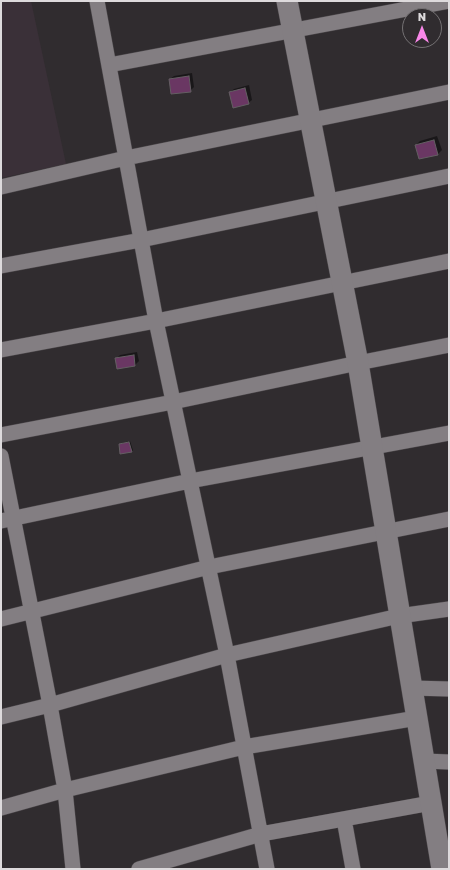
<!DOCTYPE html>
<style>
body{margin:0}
#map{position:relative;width:450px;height:870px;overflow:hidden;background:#302c2f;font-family:"Golos Text",sans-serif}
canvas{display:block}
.frame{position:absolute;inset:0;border:2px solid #dddadc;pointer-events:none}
.north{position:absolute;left:402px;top:8px;width:40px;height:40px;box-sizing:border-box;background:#302c2f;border:1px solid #757274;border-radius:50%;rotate:0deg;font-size:11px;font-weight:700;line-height:16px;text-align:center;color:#dddadc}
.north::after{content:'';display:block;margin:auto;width:14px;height:18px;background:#f987e8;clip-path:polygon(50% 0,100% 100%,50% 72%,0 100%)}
</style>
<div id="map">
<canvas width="450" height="870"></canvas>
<div class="frame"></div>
<div class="north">N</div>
</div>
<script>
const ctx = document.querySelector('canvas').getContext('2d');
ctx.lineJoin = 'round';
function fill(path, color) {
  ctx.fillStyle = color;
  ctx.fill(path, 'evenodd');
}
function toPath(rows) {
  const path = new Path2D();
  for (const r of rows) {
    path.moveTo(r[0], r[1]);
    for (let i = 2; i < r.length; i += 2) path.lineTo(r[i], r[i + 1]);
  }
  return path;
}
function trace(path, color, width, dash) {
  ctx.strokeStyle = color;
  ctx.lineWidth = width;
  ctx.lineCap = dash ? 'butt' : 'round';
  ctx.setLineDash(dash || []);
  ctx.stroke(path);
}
const built = toPath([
 [1,1,31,1,66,164,1,178]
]);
const shadow = toPath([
 [192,73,194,87,190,91,170,79,174,76],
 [249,85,252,100,248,103,230,92,234,89],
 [437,136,442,150,438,154,420,158,416,145,420,141],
 [137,352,139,361,135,365,118,368,116,359,120,355],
 [130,441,133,450,132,452,120,444,122,443]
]);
const building = toPath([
 [189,76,191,92,171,94,169,79,189,76],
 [245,88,249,104,233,108,229,92,245,88],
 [434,140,438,155,419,159,415,145,434,140],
 [134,355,135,366,117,369,115,358,134,355],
 [129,442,132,452,120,454,119,444,129,442]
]);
const street = toPath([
 [97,1,156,321,227,655,267,869],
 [109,65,449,1],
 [1,187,126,158,449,92],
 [1,266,141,240,449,176],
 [1,350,156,321,449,261],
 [1,435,173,402,358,363,449,345],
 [1,456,50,705,65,790,73,869],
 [1,521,190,481,449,433],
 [1,619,209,567,449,519],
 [412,688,449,689],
 [1,717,50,705,227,655,399,616,449,609],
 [424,761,449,762],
 [1,808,65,790,244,747,417,718],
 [344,819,353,869],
 [139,869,261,834,431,803]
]);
const secondary = toPath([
 [287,1,358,363,442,869]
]);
fill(built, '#3a3038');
fill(shadow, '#0007');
fill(building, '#6a3763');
trace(building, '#645f63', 1);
trace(street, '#4b474a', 16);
trace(secondary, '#4b474a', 22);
trace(street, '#837e82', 15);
trace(secondary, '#837e82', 21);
</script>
